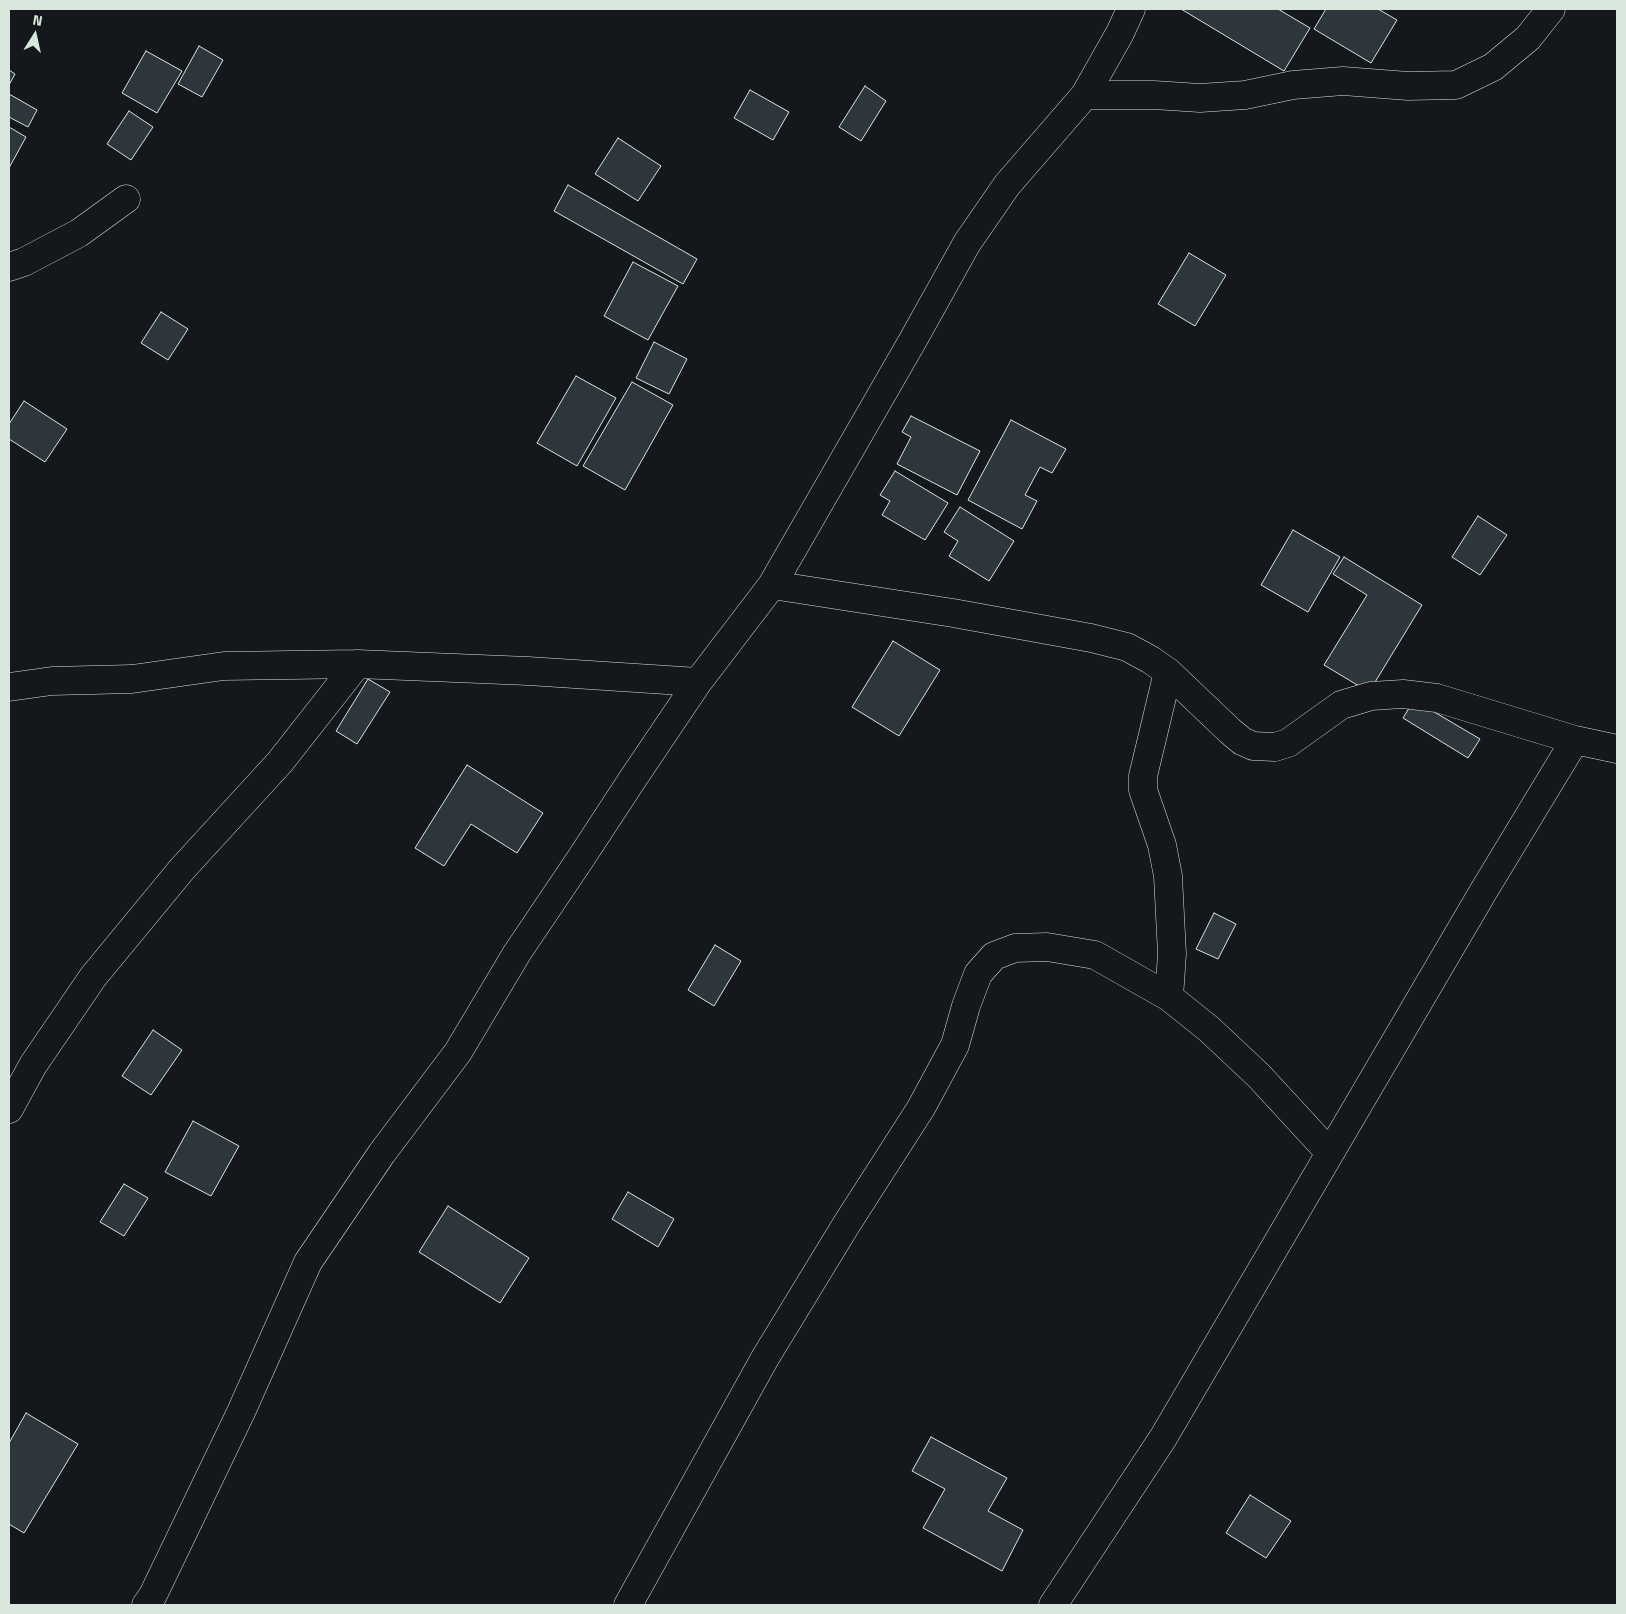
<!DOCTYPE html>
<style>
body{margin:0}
#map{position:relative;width:1626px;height:1614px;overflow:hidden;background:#14181c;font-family:"Titillium Web",sans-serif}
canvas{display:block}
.frame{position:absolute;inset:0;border:10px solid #d8e6dc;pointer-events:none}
.north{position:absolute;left:10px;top:10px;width:50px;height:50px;-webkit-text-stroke:4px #14181c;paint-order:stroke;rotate:10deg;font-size:14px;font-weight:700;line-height:20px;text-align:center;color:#d8e6dc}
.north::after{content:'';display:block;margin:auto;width:18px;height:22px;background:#d8e6dc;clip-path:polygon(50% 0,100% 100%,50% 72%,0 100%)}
</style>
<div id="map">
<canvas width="1626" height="1614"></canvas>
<div class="frame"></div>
<div class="north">N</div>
</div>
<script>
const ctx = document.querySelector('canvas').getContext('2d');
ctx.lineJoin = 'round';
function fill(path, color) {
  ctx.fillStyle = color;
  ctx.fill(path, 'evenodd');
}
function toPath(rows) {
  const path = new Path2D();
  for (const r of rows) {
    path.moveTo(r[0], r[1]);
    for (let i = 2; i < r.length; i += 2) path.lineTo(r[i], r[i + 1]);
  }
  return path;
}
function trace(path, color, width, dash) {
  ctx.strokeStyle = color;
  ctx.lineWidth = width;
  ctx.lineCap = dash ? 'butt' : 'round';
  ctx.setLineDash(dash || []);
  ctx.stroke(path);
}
const building = toPath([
 [1181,9,1278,9,1310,28,1284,71,1181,9],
 [1326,9,1378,9,1397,20,1371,63,1314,29,1326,9],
 [199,46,223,60,202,97,178,84,199,46],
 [146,51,182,71,157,113,122,93,146,51],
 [9,70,15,74,9,85,9,70],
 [865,86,886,101,861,141,839,127,865,86],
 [750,90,789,112,773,140,734,118,750,90],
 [9,94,37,110,28,127,9,117,9,94],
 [129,111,153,127,131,160,107,144,129,111],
 [9,127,26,137,9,168,9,127],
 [618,138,661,166,638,201,595,174,618,138],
 [568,185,697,259,683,284,554,211,568,185],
 [1189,253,1226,275,1195,326,1158,304,1189,253],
 [633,262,678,286,648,340,604,316,633,262],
 [161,312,188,329,168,360,141,343,161,312],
 [654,342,687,359,669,394,636,378,654,342],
 [576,376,616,398,577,466,537,443,576,376],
 [632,382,673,405,625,490,583,466,632,382],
 [24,401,67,429,45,462,9,439,9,424,24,401],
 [911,416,980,451,957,495,897,464,911,437,902,432,911,416],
 [1011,420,1066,449,1052,473,1040,467,1025,495,1037,501,1022,529,968,500,1011,420],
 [895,471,948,503,925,540,882,515,890,501,880,495,895,471],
 [960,507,1014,541,989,581,949,556,958,541,944,532,960,507],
 [1478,516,1507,535,1480,575,1452,557,1478,516],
 [1293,530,1340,557,1308,612,1261,585,1293,530],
 [1344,557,1422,605,1369,692,1324,665,1367,595,1333,574,1344,557],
 [893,641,940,670,899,736,852,707,893,641],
 [368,679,390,692,357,744,336,731,368,679],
 [1414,700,1480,739,1468,758,1403,718,1414,700],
 [467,765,543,813,517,853,471,824,444,866,415,848,467,765],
 [1214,913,1236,924,1218,959,1196,949,1214,913],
 [715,945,741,961,714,1006,688,990,715,945],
 [153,1030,182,1050,151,1095,122,1076,153,1030],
 [193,1121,239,1146,211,1196,165,1172,193,1121],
 [124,1184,148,1198,124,1236,100,1222,124,1184],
 [628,1192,674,1219,658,1247,612,1219,628,1192],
 [448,1206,529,1258,500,1303,419,1252,448,1206],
 [26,1413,78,1444,24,1533,9,1524,9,1443,26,1413],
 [931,1437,1007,1478,988,1511,1023,1530,1002,1571,923,1528,945,1489,912,1471,931,1437],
 [1250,1495,1291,1521,1266,1558,1226,1533,1250,1495]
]);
const street = toPath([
 [1085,95,1120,33,1131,9],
 [9,267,24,262,79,233,126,199],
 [772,585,913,340,967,243,1007,185,1085,95,1154,95,1200,98,1245,95,1293,85,1343,81,1408,86,1456,85,1493,67,1528,38,1551,9],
 [1168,672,1143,776,1143,790,1162,845,1168,876,1172,954,1169,997],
 [9,687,52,681,132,679,224,666,357,664,528,671,698,682,772,585,953,613,1091,638,1127,647,1151,660,1168,672,1230,731,1242,741,1253,746,1275,747,1288,743,1341,705,1371,696,1403,694,1437,698,1575,740,1617,749],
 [9,1109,33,1065,93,977,182,869,280,762,357,664],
 [146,1605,153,1595,241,1412,308,1262,382,1153,458,1052,517,953,581,858,632,780,698,682],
 [628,1605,765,1358,846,1225,921,1108,955,1045,966,1006,978,974,994,956,1015,948,1047,947,1095,955,1169,997,1209,1029,1259,1076,1330,1153],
 [1053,1605,1163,1438,1483,892,1575,740]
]);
fill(building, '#2c363c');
trace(building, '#d8e6dc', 1);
trace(street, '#d8e6dc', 29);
trace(street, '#14181c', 28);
</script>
